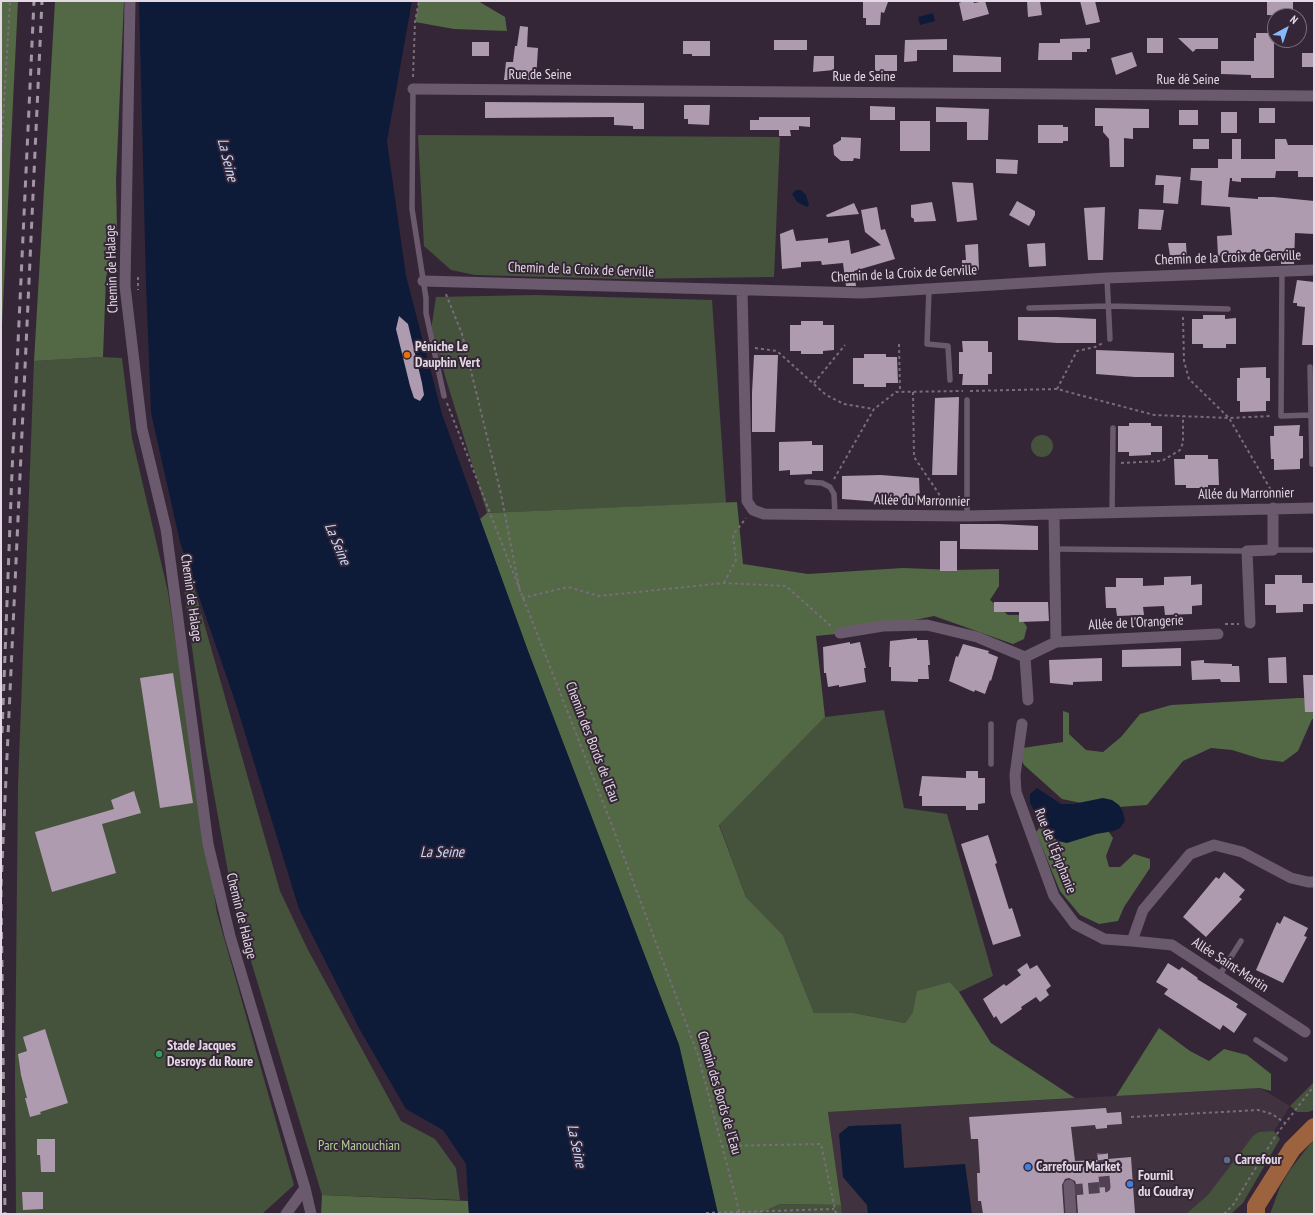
<!DOCTYPE html>
<meta charset="utf-8">
<style>
body{margin:0}
#map{position:relative;width:1315px;height:1215px;overflow:hidden;background:#352637;font-family:"PT Sans Narrow",sans-serif}
canvas{display:block}
.frame{position:absolute;inset:0;border:2px solid #e3d9e4;pointer-events:none}
.north{position:absolute;left:1267px;top:8px;width:40px;height:40px;box-sizing:border-box;background:#352637;border:1px solid #7b6e7c;border-radius:50%;rotate:40deg;font-size:11px;font-weight:700;line-height:16px;text-align:center;color:#e3d9e4}
.north::after{content:'';display:block;margin:auto;width:14px;height:18px;background:#86bbfb;clip-path:polygon(50% 0,100% 100%,50% 72%,0 100%)}
</style>
<div id="map">
<canvas width="1315" height="1215"></canvas>
<div class="frame"></div>
<div class="north">N</div>
</div>
<script>
const ctx = document.querySelector('canvas').getContext('2d');
ctx.lineJoin = 'round';
function fill(path, color) {
  ctx.fillStyle = color;
  ctx.fill(path, 'evenodd');
}
function toPath(rows) {
  const path = new Path2D();
  for (const r of rows) {
    if (r.length === 3) {
      path.moveTo(r[0] + r[2], r[1]);
      path.arc(r[0], r[1], r[2], 0, 2 * Math.PI);
      continue;
    }
    path.moveTo(r[0], r[1]);
    for (let i = 2; i < r.length; i += 2) path.lineTo(r[i], r[i + 1]);
  }
  return path;
}
function trace(path, color, width, dash) {
  ctx.strokeStyle = color;
  ctx.lineWidth = width;
  ctx.lineCap = dash ? 'butt' : 'round';
  ctx.setLineDash(dash || []);
  ctx.stroke(path);
}
function drawText(font, color, halo, rows, align = 'center') {
  ctx.font = font + ' "PT Sans Narrow",sans-serif';
  ctx.lineWidth = 4;
  ctx.setLineDash([]);
  ctx.textBaseline = 'middle';
  ctx.strokeStyle = halo;
  ctx.fillStyle = color;
  for (const [text, x, y, turn = 0] of rows) {
    ctx.save();
    ctx.translate(x, y);
    ctx.rotate((+turn || 0) * Math.PI / 180);
    ctx.textAlign = isNaN(turn) ? turn : align;
    if (halo) ctx.strokeText(text, 0, 0);
    ctx.fillText(text, 0, 0);
    ctx.restore();
  }
}
const commercial = toPath([
 [1260,1088,1290,1106,1257,1158,1189,1214,842,1214,828,1112]
]);
const green = toPath([
 [418,135,780,137,774,277,626,279,475,275,451,270,424,246],
 [535,295,712,300,726,503,487,513,431,330,436,297],
 [103,357,122,358,132,438,168,592,217,913,294,1185,262,1214,16,1214,15,1076,18,786,34,361],
 [1042,446,11],
 [187,563,280,891,307,948,401,1121,435,1139,456,1168,460,1200,322,1195,234,905,206,750,184,589],
 [884,710,904,808,947,814,993,976,959,992,950,982,913,1012,905,1023,854,1013,814,1013,783,935,746,897,719,824,825,717],
 [1314,1082,1314,1110,1308,1112,1297,1112,1290,1106],
 [1274,1131,1280,1139,1243,1203,1231,1214,1186,1214,1208,1195,1253,1136,1259,1132],
 [1314,1139,1314,1214,1270,1214,1280,1187,1290,1170],
 [780,1204,841,1205,842,1214,759,1214]
]);
const forest = toPath([
 [1,1,18,1,1,345],
 [55,1,124,1,116,180,117,229,106,278,103,357,34,361],
 [419,1,478,1,505,17,507,31,454,29,415,22],
 [737,502,743,564,808,574,903,568,954,570,999,569,999,586,990,600,1008,615,1019,615,1027,627,1024,639,1013,644,934,616,910,621,886,629,816,636,825,717,719,825,746,897,783,935,814,1013,854,1013,905,1023,913,1012,917,991,950,982,959,992,991,1043,1075,1098,828,1112,841,1205,780,1204,759,1214,718,1214,679,1045,528,651,480,519,487,513],
 [1299,698,1314,698,1314,719,1312,719,1298,751,1283,762,1261,759,1232,750,1211,748,1183,761,1147,805,1105,808,1062,799,1024,765,1016,749,1063,742,1063,711,1069,713,1069,734,1086,750,1103,752,1121,737,1140,714,1171,705],
 [1044,822,1102,822,1113,838,1106,856,1109,867,1120,867,1134,854,1150,859,1150,868,1124,907,1118,921,1099,924,1080,915,1060,891,1036,832],
 [1159,1028,1190,1051,1209,1061,1224,1049,1247,1055,1271,1074,1271,1091,1260,1088,1116,1096],
 [322,1195,468,1201,469,1214,321,1214]
]);
const water = toPath([
 [139,1,412,1,387,141,406,276,442,414,528,651,679,1045,718,1214,469,1214,466,1164,443,1130,406,1109,360,1030,299,909,236,704,180,542,151,413,146,284],
 [933,13,935,21,920,25,918,17],
 [796,190,801,190,806,195,809,205,807,207,797,202,792,194],
 [1037,788,1061,804,1073,804,1103,798,1112,800,1119,805,1123,812,1125,821,1120,828,1114,831,1096,834,1067,843,1058,841,1051,836,1039,820,1030,803,1030,794],
 [901,1124,904,1168,965,1164,972,1214,868,1214,867,1205,843,1177,839,1134,849,1126]
]);
const building = toPath([
 [863,1,888,2,884,13,881,12,880,25,866,25,866,18,863,18],
 [964,1,973,1,974,3,985,1,989,14,963,21,959,3],
 [1027,1,1040,1,1042,15,1028,17],
 [1080,1,1095,1,1100,22,1086,25],
 [1267,1,1293,1,1293,16,1267,15],
 [520,26,528,27,527,47,538,48,536,80,504,80,506,62,513,62,515,46,517,46],
 [1256,33,1271,33,1271,38,1274,38,1274,78,1251,78,1251,75,1221,74,1221,61,1254,61,1254,38,1256,38],
 [1090,38,1090,49,1087,49,1087,52,1072,52,1072,60,1038,60,1039,43,1060,43,1060,39],
 [1147,38,1163,38,1163,53,1147,53],
 [1178,38,1218,38,1218,49,1196,49,1193,52],
 [947,39,947,50,917,50,917,61,904,62,905,40],
 [774,40,807,40,807,50,774,50],
 [683,41,710,41,710,56,692,56,692,54,683,54],
 [472,42,489,42,489,56,472,56],
 [1132,52,1137,66,1116,75,1111,58],
 [1302,53,1314,53,1314,67,1302,67],
 [875,55,897,55,897,71,875,71],
 [953,55,1001,57,1001,72,953,72],
 [814,56,834,56,834,70,813,72],
 [1179,73,1188,74,1188,85,1179,85],
 [485,102,644,103,644,129,633,129,633,126,614,125,614,117,485,118],
 [684,105,710,105,709,125,688,124,688,119,684,119],
 [870,106,895,107,895,120,870,120],
 [936,107,989,109,988,140,967,140,967,122,936,122],
 [1095,108,1149,109,1149,128,1133,128,1133,139,1124,138,1124,167,1110,167,1109,139,1103,132,1103,126,1095,126],
 [1259,108,1275,108,1275,123,1259,123],
 [1179,110,1198,110,1198,125,1179,125],
 [1221,112,1237,112,1237,133,1221,133],
 [759,117,810,117,810,127,799,126,799,130,790,130,791,136,779,136,779,130,750,130,750,120,759,120],
 [900,121,930,121,930,151,900,151],
 [1038,125,1063,125,1063,127,1068,127,1068,141,1063,141,1063,143,1038,143],
 [841,137,861,138,860,159,854,158,853,161,841,161,834,155,833,145,841,140],
 [1193,139,1209,139,1209,149,1193,149],
 [1232,139,1241,139,1241,159,1275,159,1275,139,1286,139,1288,145,1314,145,1314,177,1298,177,1298,171,1276,171,1275,178,1241,178,1241,182,1232,181,1232,178,1230,178,1228,197,1258,199,1258,197,1274,197,1314,201,1314,234,1295,233,1294,264,1281,264,1281,251,1240,253,1240,255,1218,256,1217,236,1232,235,1230,207,1201,205,1202,181,1190,180,1191,168,1218,168,1218,159,1232,159],
 [996,159,1018,160,1017,174,996,173],
 [1156,175,1181,177,1178,204,1163,203,1164,185,1155,185],
 [952,182,973,183,977,220,957,222],
 [1017,201,1035,211,1035,215,1029,226,1009,215],
 [932,202,936,221,914,222,914,219,911,217,911,205],
 [854,203,859,214,827,217,826,215],
 [877,207,881,230,885,229,895,259,854,271,856,286,846,286,843,263,822,265,821,261,801,262,801,267,782,269,780,234,793,229,796,241,828,238,828,243,849,240,851,254,881,245,865,232,861,210],
 [1105,207,1103,260,1088,260,1084,208],
 [1139,209,1164,210,1161,230,1138,229],
 [1045,243,1046,266,1029,267,1027,244],
 [1168,243,1186,243,1187,261,1171,262],
 [978,244,979,270,962,270,962,260,966,260,965,245],
 [1297,280,1314,282,1314,345,1302,345,1305,307,1297,306,1297,303,1293,303],
 [1203,315,1225,315,1225,319,1236,318,1236,344,1226,344,1226,348,1203,348,1203,344,1192,344,1192,319,1203,319],
 [399,316,408,324,422,383,424,395,420,401,414,398,410,386,396,329],
 [1018,317,1057,317,1096,319,1096,343,1057,343,1018,340],
 [801,321,823,321,823,325,834,325,834,350,823,351,823,354,801,354,801,351,790,351,790,325,801,325],
 [962,341,988,341,988,352,992,352,992,374,988,374,988,385,962,385,963,374,959,374,959,352,963,352],
 [1096,350,1174,353,1174,377,1135,377,1096,374],
 [864,354,886,354,886,357,897,357,898,383,886,383,886,387,864,387,864,384,853,384,853,358,864,358],
 [754,355,778,355,775,432,752,432,752,393],
 [1266,367,1266,378,1270,378,1270,401,1266,401,1266,411,1240,412,1240,401,1237,401,1237,378,1240,378,1240,368],
 [959,397,957,475,932,475,935,398],
 [1129,423,1151,423,1151,426,1162,426,1162,452,1151,452,1151,455,1129,456,1129,452,1118,452,1118,426,1129,426],
 [1300,425,1299,436,1303,436,1303,458,1300,459,1300,469,1274,470,1274,459,1271,459,1270,436,1274,436,1274,426],
 [812,441,812,445,823,445,823,471,812,471,812,474,790,475,790,470,779,471,779,442],
 [1185,455,1208,455,1208,459,1218,459,1219,485,1208,485,1208,488,1186,488,1186,485,1175,485,1174,459,1185,459],
 [881,475,919,478,920,502,880,502,842,499,842,476],
 [960,524,999,524,1038,526,1038,550,960,549],
 [940,541,957,541,957,571,940,571],
 [1275,575,1302,575,1302,583,1313,583,1313,604,1303,604,1303,612,1276,613,1276,605,1265,605,1265,584,1275,584],
 [1191,576,1191,585,1202,584,1202,605,1192,606,1192,614,1165,615,1164,606,1143,607,1144,615,1117,616,1116,608,1106,608,1105,587,1116,587,1116,578,1143,578,1143,586,1164,585,1164,577],
 [994,602,1048,602,1049,621,1019,622,1019,612,994,612],
 [917,638,917,640,928,640,930,665,928,665,929,679,918,679,918,682,891,681,891,667,889,667,890,641],
 [850,642,850,644,860,642,866,668,864,668,866,682,839,687,839,685,828,687,826,673,824,673,823,647],
 [963,644,989,651,988,653,998,657,991,681,990,680,985,694,975,690,974,692,949,681,956,656,958,657],
 [1181,648,1181,666,1122,667,1122,650],
 [1286,657,1287,683,1269,683,1268,658],
 [1102,658,1102,681,1073,682,1073,685,1050,683,1049,660],
 [1204,660,1204,663,1232,664,1232,666,1239,666,1240,682,1221,682,1220,679,1192,680,1191,661],
 [173,673,193,803,160,808,140,678],
 [1303,675,1314,675,1314,712,1305,712],
 [966,771,978,771,978,778,985,778,985,803,978,804,978,810,966,810,966,806,922,806,922,796,919,796,922,776,966,778],
 [134,791,141,813,102,824,116,873,52,892,35,832,114,809,111,800],
 [988,835,997,863,995,864,1009,909,1012,908,1021,936,993,945,961,844],
 [1224,872,1245,890,1239,897,1242,899,1206,937,1183,917,1216,877,1219,879],
 [1284,916,1308,928,1304,936,1307,937,1283,983,1256,970,1277,922,1280,924],
 [1027,963,1030,969,1037,965,1051,986,1046,990,1049,995,1040,1002,1036,997,1021,1007,1022,1009,1001,1024,996,1016,994,1018,983,999,1004,984,1006,986,1021,975,1017,970],
 [1168,963,1179,970,1182,967,1198,978,1197,979,1238,1004,1236,1007,1247,1014,1234,1033,1223,1025,1220,1030,1164,994,1168,989,1156,982],
 [45,1029,68,1103,40,1112,41,1114,30,1117,25,1098,27,1098,21,1075,18,1054,27,1051,23,1037],
 [1106,1108,1107,1113,1121,1112,1122,1124,1107,1125,1107,1128,1096,1129,1095,1125,1071,1127,1075,1161,1098,1160,1097,1153,1108,1153,1108,1159,1131,1157,1135,1214,1078,1214,1076,1184,1075,1181,1069,1178,1065,1179,1062,1185,1064,1214,983,1214,981,1201,978,1201,977,1173,980,1173,978,1139,971,1139,969,1117],
 [37,1139,55,1139,55,1172,41,1172,40,1155,37,1155],
 [22,1192,43,1192,43,1209,23,1210]
]);
const streetTunnel = toPath([
 [1072,1190,1105,1187,1102,1153]
]);
const path = toPath([
 [413,77,415,22,419,1],
 [1,155,10,1],
 [138,277,138,290],
 [446,294,462,334,501,494,520,592],
 [1183,317,1184,361,1189,379,1229,418,1275,497],
 [899,344,900,392],
 [755,348,777,351,826,395,844,404,874,409],
 [814,383,845,345],
 [1057,389,1077,351,1095,347,1103,343],
 [970,391,1057,389,1154,415,1229,418,1272,416],
 [913,392,914,457,939,494,940,505],
 [447,403,613,828,698,1055,740,1214],
 [1121,463,1162,461,1180,450,1183,443,1183,416],
 [834,479,874,409,896,392,963,391],
 [724,583,736,560,733,535,746,518],
 [522,598,568,587,599,596,724,583,786,586,831,626],
 [1225,624,1239,624],
 [1131,1117,1258,1110,1272,1114,1285,1123],
 [721,1146,821,1144,836,1214],
 [706,1213,834,1209],
 [1224,1214,1233,1205,1276,1135,1314,1086]
]);
const lane = toPath([
 [413,89,412,209,426,298,426,313,444,396],
 [1282,271,1281,416,1311,415],
 [1107,278,1110,339],
 [929,289,927,344,948,346,950,380],
 [1029,308,1109,306,1228,309],
 [1310,367,1312,464],
 [967,400,967,516],
 [807,482,822,483,830,487,834,494,835,515],
 [1112,512,1113,428],
 [1054,549,1247,551],
 [1273,550,1311,550],
 [991,764,991,724],
 [1219,976,1241,941],
 [1256,1040,1285,1059]
]);
const street = toPath([
 [130,1,125,286,142,429,166,529,208,844,230,936,305,1188,311,1214],
 [413,89,1314,96],
 [423,281,862,293,1107,278,1314,270],
 [742,290,747,501,753,510,764,514,967,516,1314,508],
 [1250,623,1247,551,1273,550,1273,508],
 [840,633,883,626,927,625,977,637,1025,657],
 [1056,642,1218,634],
 [1028,700,1025,657,1056,642,1054,514],
 [1022,724,1015,775,1016,792,1054,896,1075,924,1104,939,1132,941,1143,910,1190,854,1214,845,1242,852,1291,878,1308,882,1314,882],
 [1132,941,1172,945,1305,1032],
 [1069,1185,1071,1214],
 [286,1214,305,1188]
]);
const primary = toPath([
 [1256,1214,1256,1206,1292,1149,1314,1127]
]);
const rail = toPath([
 [2,733,12,472,34,1],
 [1,886,42,1],
 [1,890,5,1214]
]);
const markers = [
 [407,355,4,"#e8710a"],
 [159,1054,4,"#2e9e5b"],
 [1227,1160,4,"#5c6f8a"],
 [1028,1167,4,"#3f7fe0"],
 [1130,1184,4,"#3f7fe0"]
];
const streetNames = [
 ["Rue de Seine",540,75],
 ["Rue de Seine",864,77],
 ["Rue de Seine",1188,80],
 ["Chemin de la Croix de Gerville",1228,258,-2],
 ["Chemin de Halage",112,269,-92],
 ["Chemin de la Croix de Gerville",581,270,2],
 ["Chemin de la Croix de Gerville",904,274,-3],
 ["Allée du Marronnier",1246,494,-1],
 ["Allée du Marronnier",922,501,1],
 ["Chemin de Halage",191,598,82],
 ["Allée de l'Orangerie",1136,623,-3],
 ["Chemin des Bords de l’Eau",592,742,69],
 ["Rue de l'Épiphanie",1055,851,68],
 ["Chemin de Halage",241,916,76],
 ["Allée Saint-Martin",1230,965,33],
 ["Chemin des Bords de l’Eau",719,1093,74]
];
const poiNames = [
 ["Péniche Le",415,347],
 ["Dauphin Vert",415,363],
 ["Stade Jacques",167,1046],
 ["Desroys du Roure",167,1062],
 ["Carrefour",1235,1160],
 ["Carrefour Market",1036,1167],
 ["Fournil",1138,1176],
 ["du Coudray",1138,1192]
];
const parkNames = [
 ["Parc Manouchian",359,1146]
];
const waterNames = [
 ["La Seine",227,160,76],
 ["La Seine",337,544,67],
 ["La Seine",442,853],
 ["La Seine",576,1146,78]
];
fill(commercial, '#40323f');
fill(green, '#45523c');
fill(forest, '#536844');
fill(water, '#0d1b38');
fill(building, '#ae9bb0');
trace(streetTunnel, '#4f4151', 11, [11, 5.5]);
trace(path, '#796c7b', 2, [3, 3]);
trace(lane, '#6b5a6d', 5.5);
trace(street, '#6b5a6d', 11);
trace(primary, '#9d633f', 18);
trace(rail, '#a296a4', 3, [7, 7]);
for (const [x, y, r, color] of markers) {
  const dot = new Path2D();
  dot.arc(x, y, r, 0, 2 * Math.PI);
  ctx.fillStyle = color;
  ctx.fill(dot);
  trace(dot, '#352637', 1.5);
}
drawText('14px', '#e3d9e4', '#352637', streetNames);
drawText('bold 14px', '#e3d9e4', '#352637', poiNames, 'left');
drawText('14px', '#b0d397', '#352637', parkNames);
drawText('italic 15px', '#c8dbff', '#352637', waterNames);
</script>
